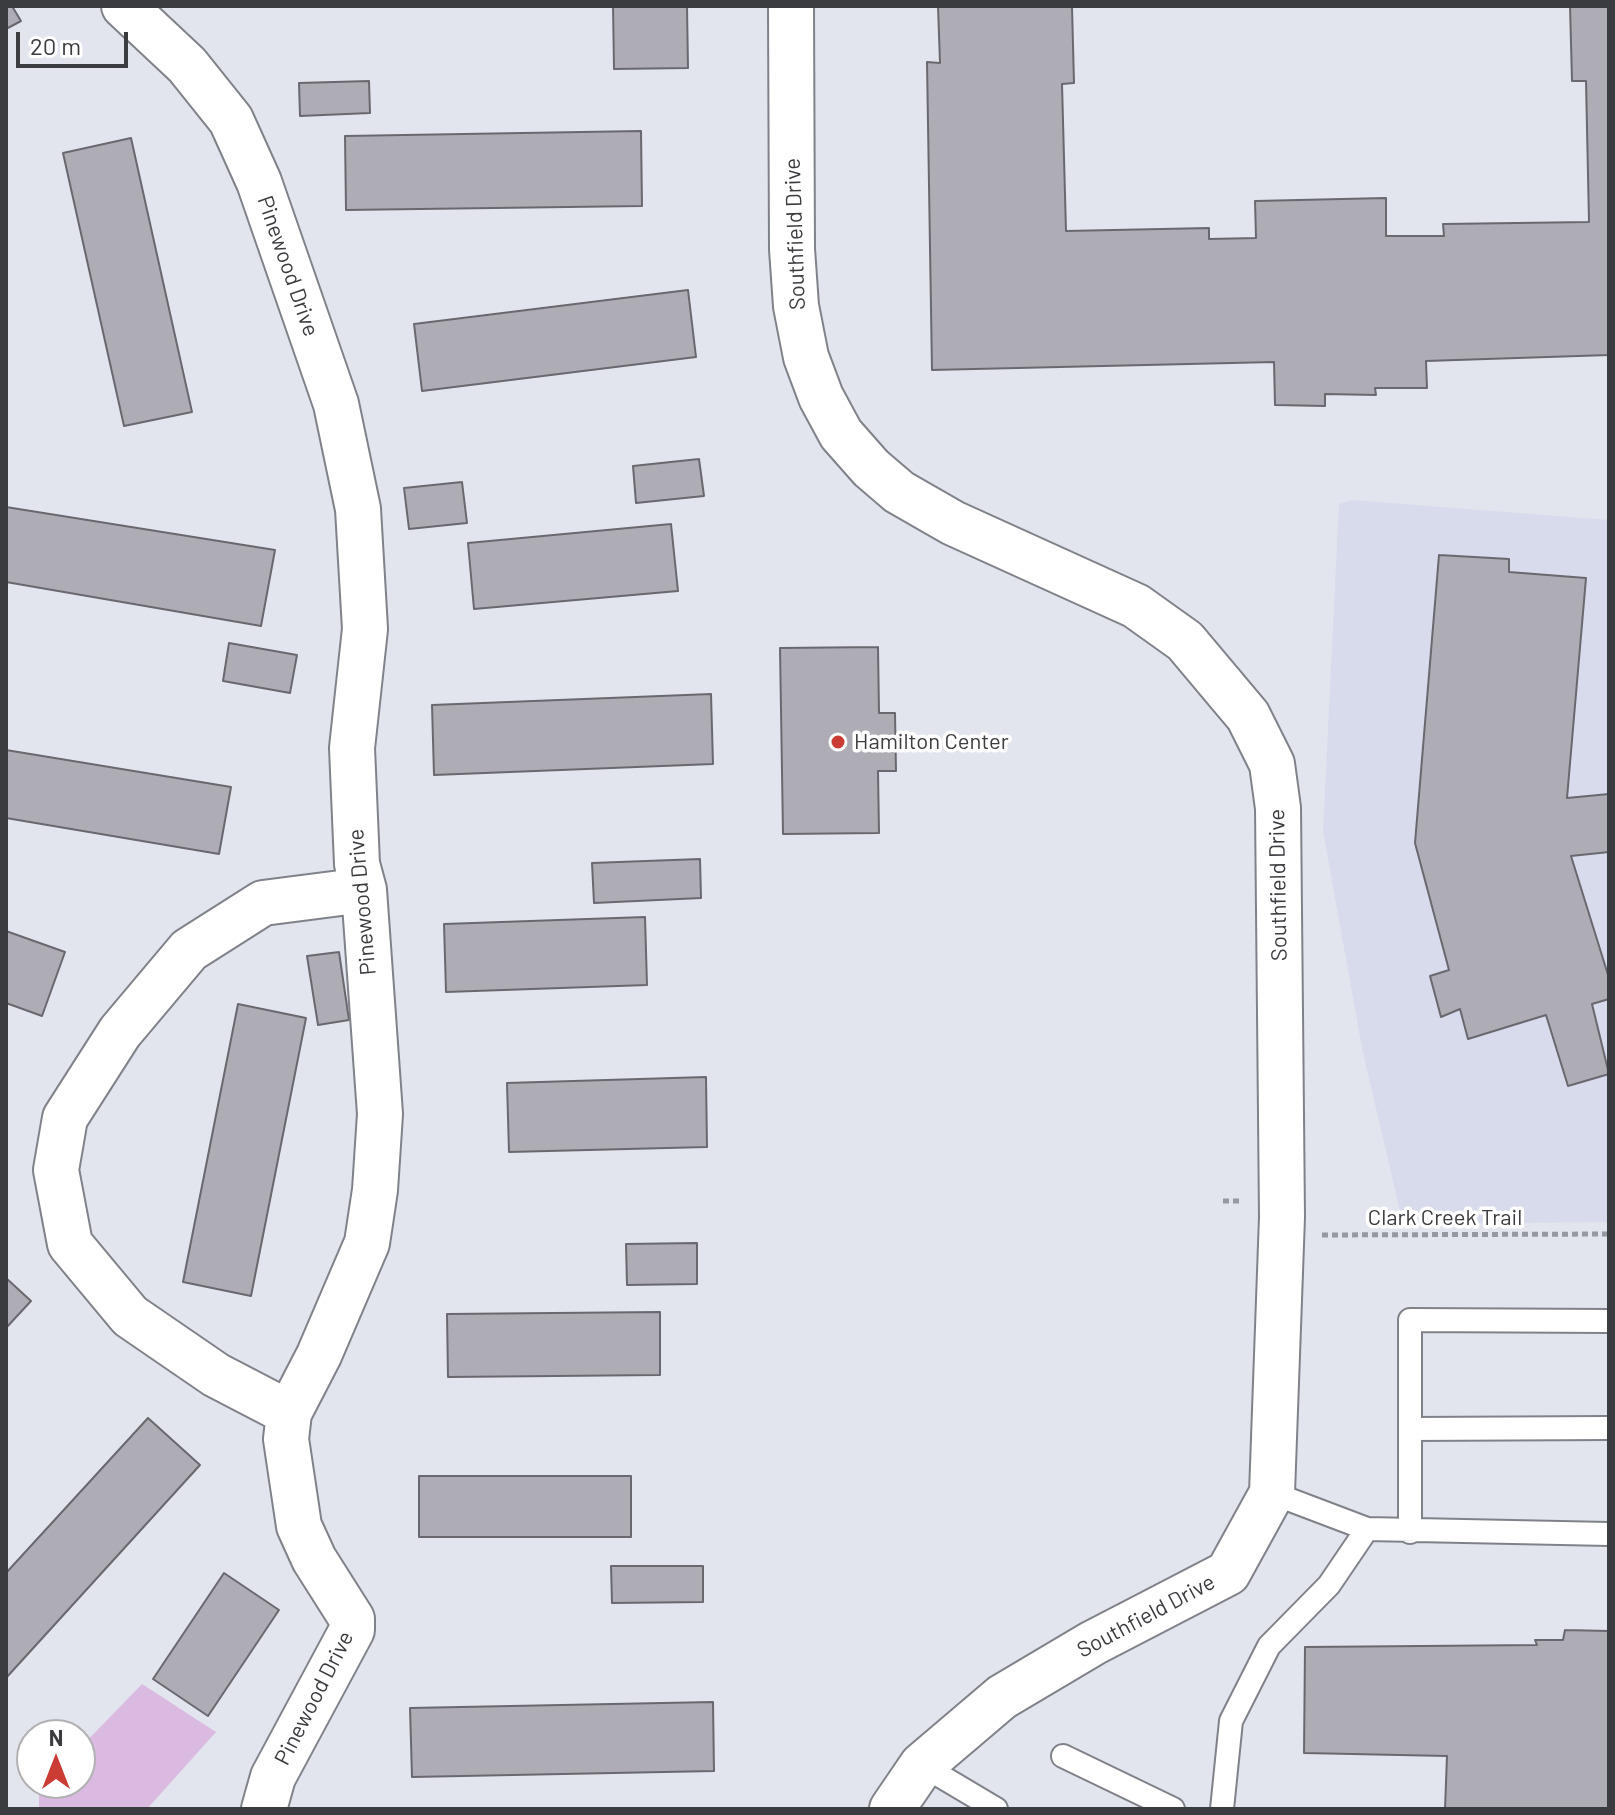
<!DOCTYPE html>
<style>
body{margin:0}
#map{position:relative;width:1615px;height:1815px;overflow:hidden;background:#e3e5ee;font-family:Barlow,sans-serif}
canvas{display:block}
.frame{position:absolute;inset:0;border:8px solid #3b3c40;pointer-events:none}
.north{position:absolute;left:16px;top:1719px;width:80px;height:80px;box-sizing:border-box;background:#fff;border:2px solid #b1b1b3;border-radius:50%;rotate:0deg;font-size:22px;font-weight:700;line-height:32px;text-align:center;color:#3b3c40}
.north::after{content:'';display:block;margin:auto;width:28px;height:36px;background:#c93b33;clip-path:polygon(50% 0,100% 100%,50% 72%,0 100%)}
.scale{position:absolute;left:16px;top:32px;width:112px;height:36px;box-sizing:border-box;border:4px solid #3b3c40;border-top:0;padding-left:10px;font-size:24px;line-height:28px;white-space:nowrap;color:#3b3c40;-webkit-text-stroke:6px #fff;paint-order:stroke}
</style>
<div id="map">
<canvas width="1615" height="1815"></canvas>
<div class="frame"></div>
<div class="north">N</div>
<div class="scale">20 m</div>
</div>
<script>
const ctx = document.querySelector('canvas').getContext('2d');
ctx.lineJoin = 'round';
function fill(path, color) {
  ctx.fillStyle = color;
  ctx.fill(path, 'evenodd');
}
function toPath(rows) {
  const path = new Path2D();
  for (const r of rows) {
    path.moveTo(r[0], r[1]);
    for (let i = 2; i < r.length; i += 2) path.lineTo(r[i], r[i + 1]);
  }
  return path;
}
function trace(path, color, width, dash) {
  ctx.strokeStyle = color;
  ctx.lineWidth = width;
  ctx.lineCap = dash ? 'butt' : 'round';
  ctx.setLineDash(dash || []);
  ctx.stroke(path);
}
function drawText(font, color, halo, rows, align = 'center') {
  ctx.font = font + ' Barlow,sans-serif';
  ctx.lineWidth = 7;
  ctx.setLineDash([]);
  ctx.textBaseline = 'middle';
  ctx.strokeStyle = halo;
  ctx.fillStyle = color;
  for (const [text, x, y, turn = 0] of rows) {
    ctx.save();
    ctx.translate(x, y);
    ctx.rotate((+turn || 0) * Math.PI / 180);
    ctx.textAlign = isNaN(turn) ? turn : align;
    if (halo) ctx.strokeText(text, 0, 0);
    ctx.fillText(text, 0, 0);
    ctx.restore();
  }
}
const built = toPath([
 [1352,500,1609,520,1609,1222,1403,1224,1362,1048,1323,831,1339,504]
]);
const green = toPath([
 [142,1684,216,1732,147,1809,39,1809,39,1783,80,1783,80,1748]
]);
const building = toPath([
 [6,6,12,6,21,21,6,29,6,6],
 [613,6,687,6,688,68,614,69,613,6],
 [938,6,1072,6,1074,83,1062,84,1066,231,1209,228,1209,239,1256,238,1255,201,1386,198,1386,236,1444,236,1443,224,1589,222,1586,81,1572,81,1570,6,1609,6,1609,355,1426,361,1427,388,1375,388,1376,395,1325,394,1325,406,1275,405,1274,362,932,370,927,62,940,63,938,6],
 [369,81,370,113,300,116,299,83,369,81],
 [641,131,642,206,346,210,345,136,641,131],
 [131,138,192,412,124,426,63,153,131,138],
 [688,290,696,357,422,391,414,324,688,290],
 [699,459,704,496,636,503,633,466,699,459],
 [462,482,467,523,409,529,404,488,462,482],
 [6,507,275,550,261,626,6,582,6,507],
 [671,524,678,591,474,609,468,543,671,524],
 [1439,555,1509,559,1509,572,1586,578,1567,798,1609,794,1609,852,1571,856,1609,978,1609,999,1592,1004,1609,1074,1568,1086,1546,1015,1468,1039,1460,1009,1441,1017,1430,976,1449,970,1415,843,1439,555],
 [229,643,297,655,290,693,223,681,229,643],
 [878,647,879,713,895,713,896,771,878,771,879,833,783,834,780,648,878,647],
 [711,694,713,764,434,775,432,705,711,694],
 [6,750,231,787,219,854,6,818,6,750],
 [700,859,701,898,594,903,592,863,700,859],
 [645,917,647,985,446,992,444,924,645,917],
 [6,931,65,952,42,1016,6,1003,6,931],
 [339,952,349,1020,318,1025,307,956,339,952],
 [238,1004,306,1018,251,1296,183,1282,238,1004],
 [706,1077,707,1147,509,1152,507,1083,706,1077],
 [697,1243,697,1284,627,1285,626,1244,697,1243],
 [6,1278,31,1301,6,1328,6,1278],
 [660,1312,660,1375,448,1377,447,1314,660,1312],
 [148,1418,200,1465,6,1678,6,1573,148,1418],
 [419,1476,631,1476,631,1537,419,1537,419,1476],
 [611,1566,703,1566,703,1602,612,1603,611,1566],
 [224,1573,279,1610,208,1716,153,1679,224,1573],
 [1565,1630,1609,1631,1609,1809,1445,1809,1447,1756,1304,1753,1305,1647,1537,1645,1535,1640,1563,1640,1565,1630],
 [713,1702,714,1771,412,1777,410,1708,713,1702]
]);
const path = toPath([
 [1223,1201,1243,1201],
 [1322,1235,1609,1234]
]);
const lane = toPath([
 [1412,1429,1609,1428],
 [1272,1493,1367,1529,1609,1534],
 [1410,1532,1410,1320,1609,1321],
 [1063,1756,1173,1809],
 [922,1765,996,1809],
 [1222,1809,1231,1721,1269,1646,1329,1585,1367,1529]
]);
const street = toPath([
 [124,6,187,65,231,120,259,182,336,404,358,509,365,629,352,748,357,864,364,890,380,1114,375,1190,367,1243,319,1355,289,1413,286,1439,299,1526,314,1559,352,1619,352,1630,273,1777,264,1809],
 [791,6,792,249,796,306,806,357,821,397,841,434,871,468,899,492,953,523,1136,606,1185,641,1248,716,1272,764,1278,808,1282,1217,1272,1493,1228,1573,1093,1643,1002,1697,922,1765,892,1809],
 [289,1413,216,1375,130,1316,70,1244,56,1170,65,1118,120,1032,189,950,263,903,364,890]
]);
const markers = [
 [838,742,8,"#c93b33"]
];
const streetNames = [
 ["Southfield Drive",795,234,-92],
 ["Pinewood Drive",288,266,71],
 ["Southfield Drive",1278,885,-91],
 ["Pinewood Drive",362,902,-95],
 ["Clark Creek Trail",1445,1218],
 ["Southfield Drive",1146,1616,-28],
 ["Pinewood Drive",314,1698,-63]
];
const poiNames = [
 ["Hamilton Center",854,742]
];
fill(built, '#d7dbeb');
fill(green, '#dabae1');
fill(building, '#aeacb4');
trace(building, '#6a686f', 2);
trace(lane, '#80828a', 26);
trace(street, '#80828a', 48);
trace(path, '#9799a0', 5, [6, 4]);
trace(lane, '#fff', 22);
trace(street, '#fff', 44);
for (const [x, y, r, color] of markers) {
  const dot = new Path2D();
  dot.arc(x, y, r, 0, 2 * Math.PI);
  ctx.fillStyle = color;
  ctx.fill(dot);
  trace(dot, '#fff', 3);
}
drawText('22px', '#3b3c40', '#fff', streetNames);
drawText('22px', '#3b3c40', '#fff', poiNames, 'left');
</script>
